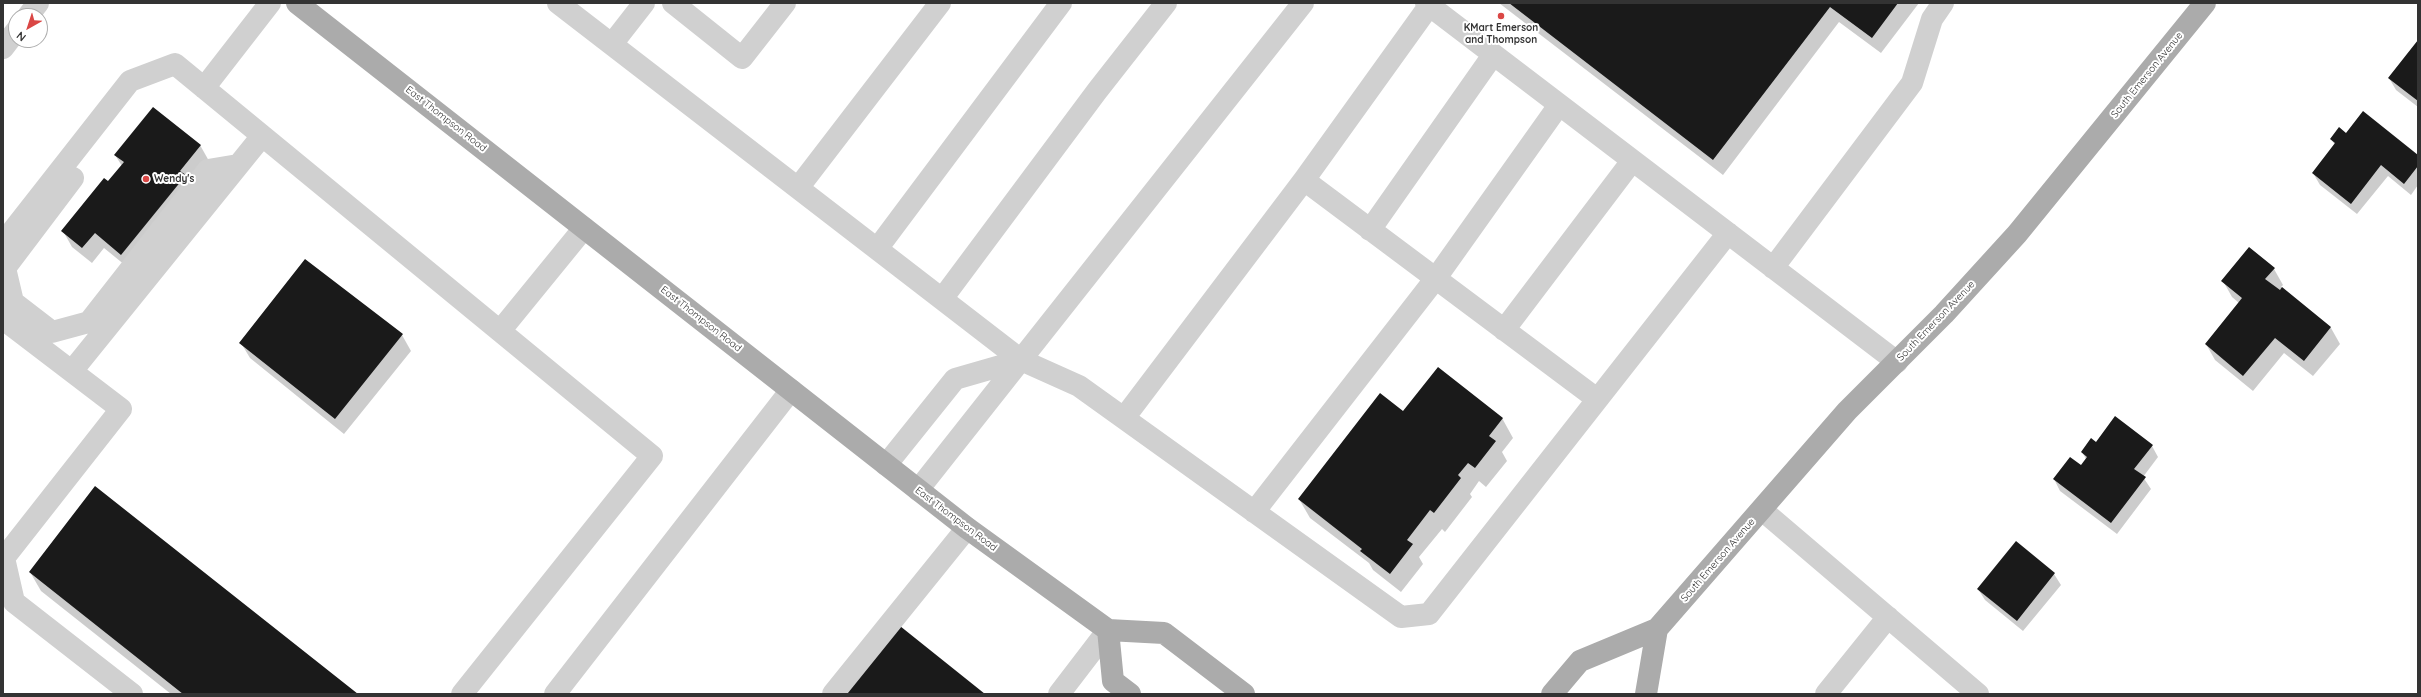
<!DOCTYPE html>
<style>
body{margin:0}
#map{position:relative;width:2421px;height:697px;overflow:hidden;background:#fff;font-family:Quicksand,sans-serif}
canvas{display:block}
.frame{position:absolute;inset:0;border:4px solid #333;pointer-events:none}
.north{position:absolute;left:8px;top:8px;width:40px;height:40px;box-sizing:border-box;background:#fff;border:1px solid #adadad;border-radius:50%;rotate:219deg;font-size:11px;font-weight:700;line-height:16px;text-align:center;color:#333}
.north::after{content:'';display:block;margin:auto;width:14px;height:18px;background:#da4745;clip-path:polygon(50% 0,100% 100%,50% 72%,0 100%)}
</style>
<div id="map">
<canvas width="2421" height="697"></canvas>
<div class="frame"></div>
<div class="north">N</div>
</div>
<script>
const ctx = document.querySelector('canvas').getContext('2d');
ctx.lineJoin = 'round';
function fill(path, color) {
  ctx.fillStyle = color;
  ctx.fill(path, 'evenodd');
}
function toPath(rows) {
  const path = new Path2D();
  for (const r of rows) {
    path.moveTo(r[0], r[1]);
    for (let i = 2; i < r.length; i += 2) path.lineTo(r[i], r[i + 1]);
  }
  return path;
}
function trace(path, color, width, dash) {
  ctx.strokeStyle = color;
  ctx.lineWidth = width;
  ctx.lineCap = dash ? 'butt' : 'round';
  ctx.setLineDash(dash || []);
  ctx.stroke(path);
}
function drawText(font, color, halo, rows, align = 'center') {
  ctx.font = font + ' Quicksand,sans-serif';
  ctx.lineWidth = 4;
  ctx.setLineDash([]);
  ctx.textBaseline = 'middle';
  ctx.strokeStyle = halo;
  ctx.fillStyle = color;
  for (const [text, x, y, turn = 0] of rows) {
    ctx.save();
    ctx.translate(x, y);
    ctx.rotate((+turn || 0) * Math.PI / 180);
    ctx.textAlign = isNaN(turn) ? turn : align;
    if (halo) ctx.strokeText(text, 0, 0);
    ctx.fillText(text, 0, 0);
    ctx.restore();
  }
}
const shadow = toPath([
 [1499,3,1919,3,1881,53,1839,22,1723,175],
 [2418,42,2418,107,2396,90,2389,78],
 [2346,134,2418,156,2418,185,2411,195,2388,176,2357,214,2320,185,2313,173,2335,145,2331,139],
 [200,145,209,161,131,270,104,248,92,263,72,247,63,231,122,166,115,155],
 [2249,248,2274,269,2283,285,2281,287,2331,328,2340,344,2313,376,2284,353,2253,391,2215,360,2206,344,2239,303,2232,297,2223,281],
 [402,335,411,351,344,434,250,358,241,343],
 [1403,413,1502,418,1513,438,1502,452,1507,461,1486,487,1479,481,1470,494,1472,497,1445,532,1442,529,1419,557,1423,564,1401,592,1373,570,1369,563,1310,518,1299,499],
 [2096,443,2152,446,2158,457,2143,477,2151,489,2117,534,2060,491,2054,479,2081,467,2086,459,2082,452],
 [2016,543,2054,574,2061,585,2023,631,1985,600,1978,589],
 [30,572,356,694,171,694,41,591]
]);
const building = toPath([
 [1509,3,1898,3,1872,38,1830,7,1713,160],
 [2418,40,2418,101,2388,78],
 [153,107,201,145,180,171,186,175,121,255,95,233,82,248,61,231,104,178,108,181,124,162,114,155],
 [2363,111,2418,155,2418,166,2404,184,2381,165,2351,204,2312,173,2335,143,2330,139,2339,127,2346,133],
 [2249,247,2275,268,2265,279,2280,290,2282,287,2331,327,2304,361,2275,338,2243,376,2205,344,2242,298,2221,281],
 [305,259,403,334,335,419,239,343],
 [1438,367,1503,418,1489,436,1496,441,1475,468,1468,463,1458,475,1461,478,1434,513,1430,510,1407,540,1413,544,1390,574,1360,551,1362,549,1298,499,1380,393,1403,411],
 [2115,416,2153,445,2134,469,2146,477,2111,523,2053,479,2070,457,2081,465,2087,457,2081,452,2091,438,2096,442],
 [95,486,358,694,183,694,29,572],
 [2016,541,2055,573,2017,621,1977,589],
 [900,626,985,694,846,694]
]);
const minor = toPath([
 [558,3,1021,360,1079,386,1401,617,1429,614,1728,233],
 [673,3,742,58,785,3],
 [1426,3,1897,362],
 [28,16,38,3],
 [612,44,644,3],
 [3,48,16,31],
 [204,88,270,3],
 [73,178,5,268,13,302,52,332,89,322,208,170,238,165],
 [1304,180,1429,6],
 [798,188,940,3],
 [1370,230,1493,55],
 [3,243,130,81,175,64,652,456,462,694],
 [877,249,1061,3],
 [1773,268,1912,83,1932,19,1943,3],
 [942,299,1097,91,1166,3],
 [3,319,121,409,4,558,14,602,132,694],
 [1504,330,1632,161],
 [500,331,584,228],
 [72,371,262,136],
 [1124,418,1304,180,1597,399],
 [886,465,955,379,1021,360],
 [918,490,1303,3],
 [1762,510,1978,694],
 [1254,512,1436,278,1559,105],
 [555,694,791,390],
 [833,694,967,528],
 [1059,694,1108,630],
 [1826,694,1888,617]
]);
const major = toPath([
 [297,3,967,528,1108,630,1164,633,1244,694],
 [1108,630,1113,681,1130,694],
 [1552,694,1580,661,1657,629,1847,411,1944,314,2017,234,2205,3],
 [1646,694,1657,629]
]);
const markers = [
 [1501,16,4,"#da4745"],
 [146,179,4,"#da4745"]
];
const poiNames = [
 ["KMart Emerson",1501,28],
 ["and Thompson",1501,40],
 ["Wendy's",154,179,"left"]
];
const streetNames = [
 ["South Emerson Avenue",2147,75,-51],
 ["East Thompson Road",446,119,38],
 ["East Thompson Road",701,319,38],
 ["South Emerson Avenue",1936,321,-46],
 ["East Thompson Road",956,519,37],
 ["South Emerson Avenue",1718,560,-49]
];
fill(shadow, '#0003');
fill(building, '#1a1a1a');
trace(minor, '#d0d0d0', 22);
trace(major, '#ababab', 22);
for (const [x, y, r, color] of markers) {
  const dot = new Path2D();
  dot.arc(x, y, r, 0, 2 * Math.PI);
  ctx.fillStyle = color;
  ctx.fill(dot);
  trace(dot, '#fff', 1.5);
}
drawText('bold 10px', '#333', '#fff', poiNames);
drawText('10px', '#333', '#fff', streetNames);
</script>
